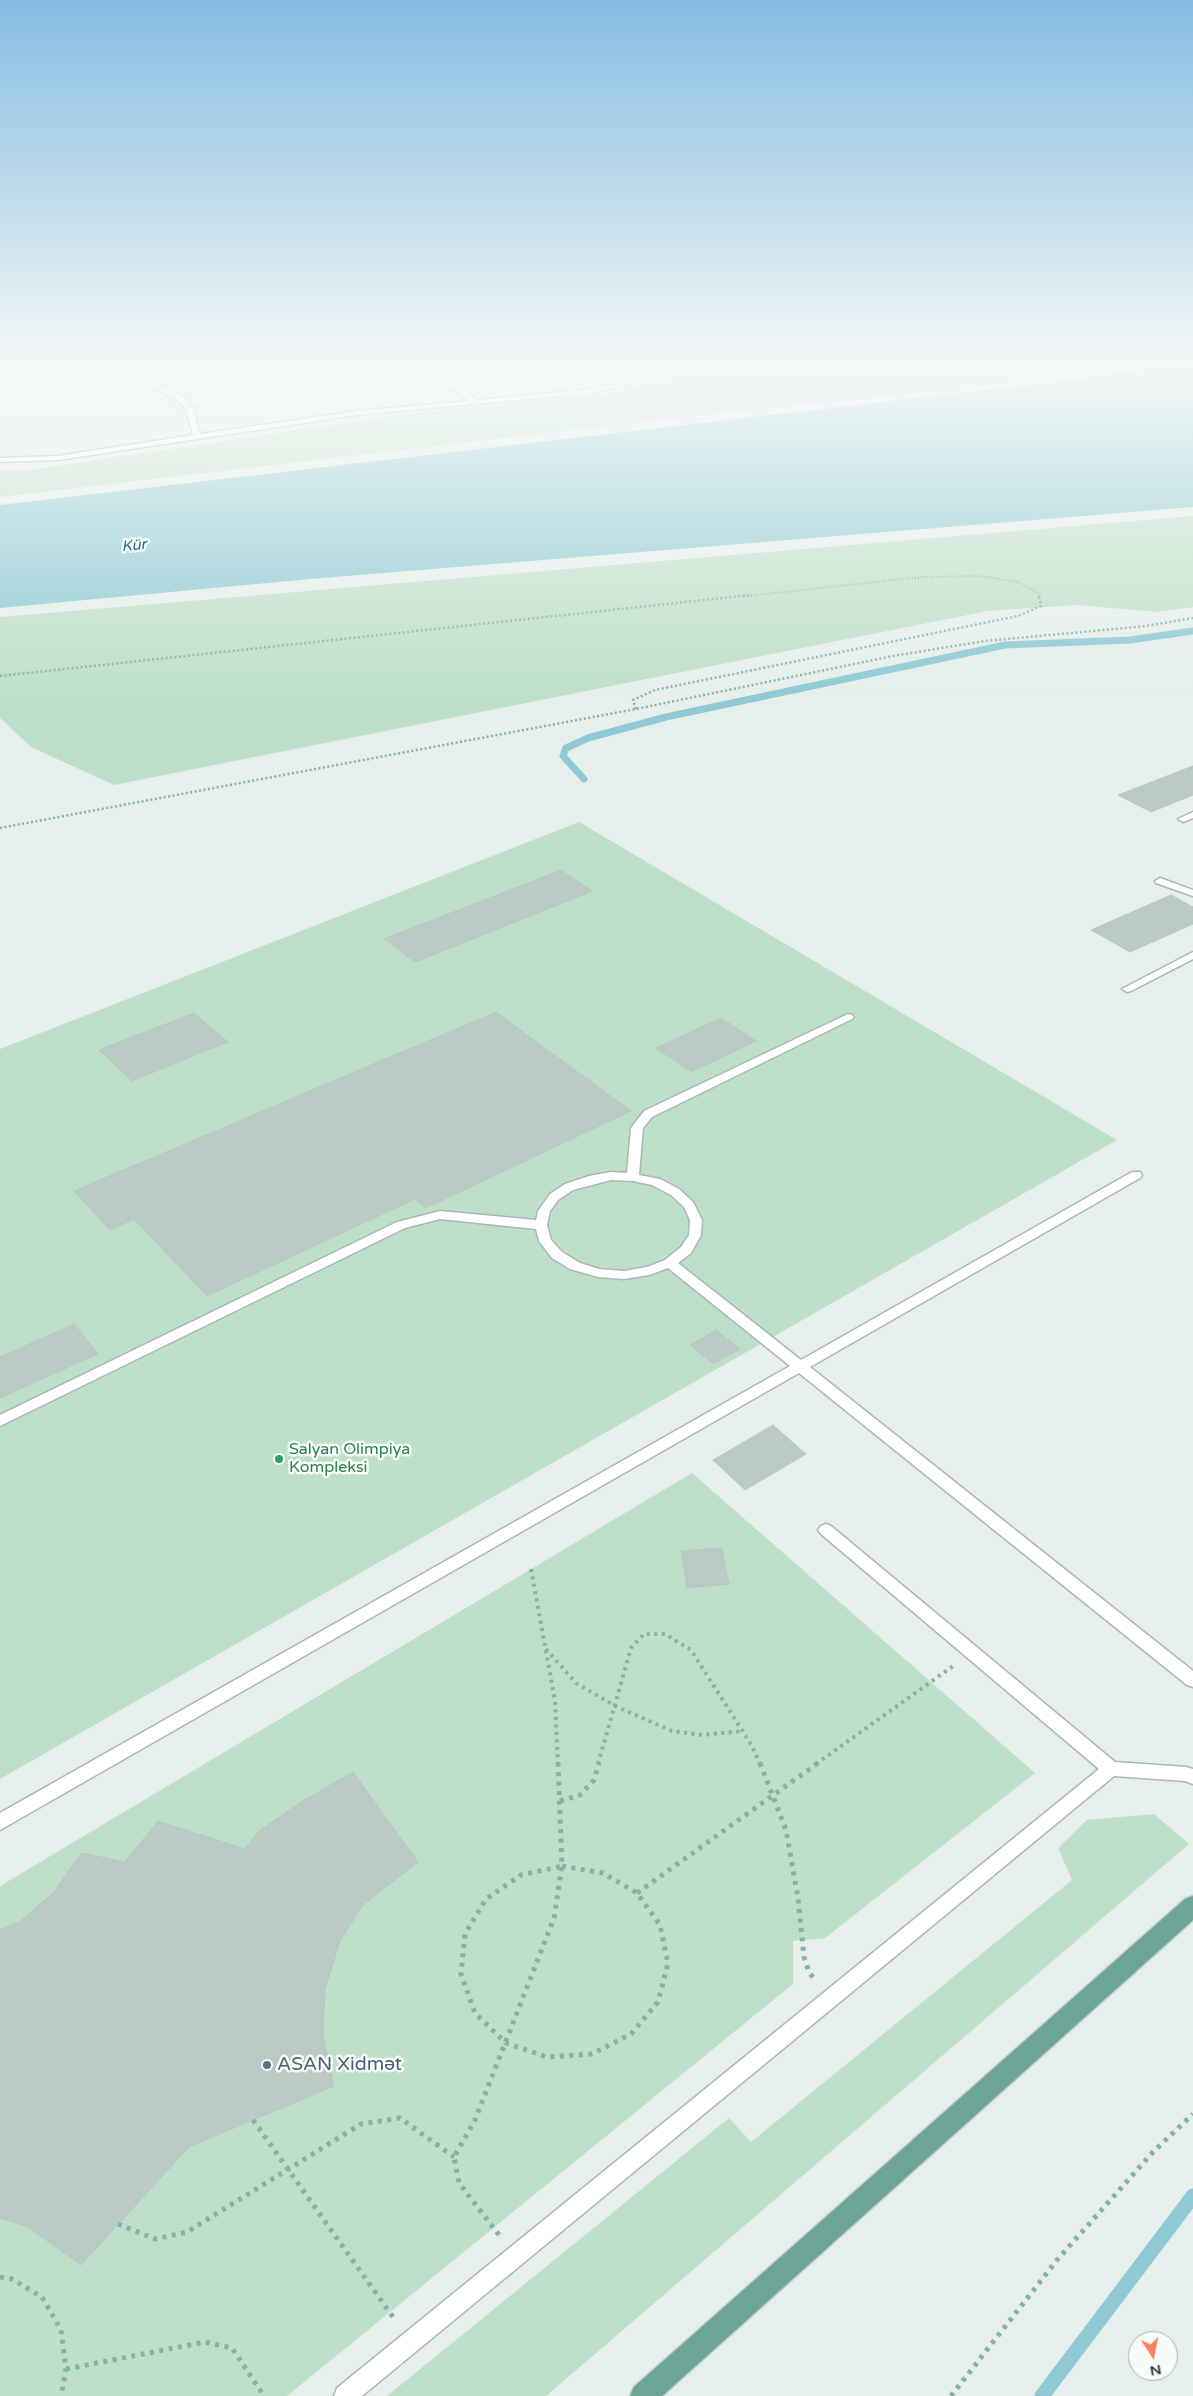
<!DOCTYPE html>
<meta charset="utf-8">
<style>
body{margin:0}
#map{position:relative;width:1193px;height:2396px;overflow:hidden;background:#e6efeb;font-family:"Varela Round",sans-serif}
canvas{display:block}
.north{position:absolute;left:1128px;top:2331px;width:50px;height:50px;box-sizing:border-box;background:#f7fbf9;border:1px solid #a3b1ad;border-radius:50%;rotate:169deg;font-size:14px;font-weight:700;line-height:20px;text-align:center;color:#24423a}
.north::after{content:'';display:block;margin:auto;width:18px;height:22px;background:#f4845f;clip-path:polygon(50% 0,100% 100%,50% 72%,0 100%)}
</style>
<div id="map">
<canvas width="1193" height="2396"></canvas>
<div class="north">N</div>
</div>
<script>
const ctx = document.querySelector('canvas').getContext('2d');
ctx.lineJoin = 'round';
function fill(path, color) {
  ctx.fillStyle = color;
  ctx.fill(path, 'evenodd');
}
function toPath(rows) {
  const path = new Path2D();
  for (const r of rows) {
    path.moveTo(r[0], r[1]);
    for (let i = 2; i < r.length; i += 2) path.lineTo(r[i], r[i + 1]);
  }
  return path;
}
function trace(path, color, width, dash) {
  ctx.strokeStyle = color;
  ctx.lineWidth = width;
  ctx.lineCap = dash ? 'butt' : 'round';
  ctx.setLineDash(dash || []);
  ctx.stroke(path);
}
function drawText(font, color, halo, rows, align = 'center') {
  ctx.font = font + ' "Varela Round",sans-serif';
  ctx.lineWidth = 5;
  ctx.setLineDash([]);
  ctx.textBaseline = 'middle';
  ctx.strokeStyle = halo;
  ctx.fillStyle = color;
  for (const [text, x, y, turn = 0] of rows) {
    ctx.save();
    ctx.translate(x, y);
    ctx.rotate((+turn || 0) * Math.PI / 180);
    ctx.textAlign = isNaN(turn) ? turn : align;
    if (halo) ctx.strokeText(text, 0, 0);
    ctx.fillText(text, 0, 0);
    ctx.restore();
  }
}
const green = toPath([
 [726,367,1128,367,959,388,658,420,0,497,0,470,30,470,412,413,605,394],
 [1193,516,1193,607,1158,612,1077,605,988,611,114,785,31,747,0,718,0,617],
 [579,822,1117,1140,0,1779,0,1049],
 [692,1473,1035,1773,825,1938,793,1941,793,1984,287,2396,0,2396,0,1886],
 [1154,1814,1189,1844,546,2396,387,2396,729,2118,751,2142,1072,1880,1058,1848,1087,1820]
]);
const water = toPath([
 [1157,367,1193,367,1193,507,310,579,0,608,0,505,1079,379]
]);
const streamFar1 = toPath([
 [584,779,563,756,566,748,588,738,666,717,1005,645,1130,640,1193,631]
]);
const stream = toPath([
 [1042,2396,1193,2196]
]);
const building = toPath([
 [1193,766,1193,795,1151,812,1118,795,1193,766],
 [561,870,592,891,415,962,384,939,561,870],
 [1171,895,1193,907,1193,924,1130,952,1091,930,1171,895],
 [496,1012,631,1111,426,1208,415,1199,207,1296,134,1219,110,1230,74,1191,496,1012],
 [194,1013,228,1042,132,1081,99,1050,194,1013],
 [721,1018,756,1041,691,1072,656,1048,721,1018],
 [74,1324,98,1354,0,1398,0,1357,74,1324],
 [716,1330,740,1349,713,1364,690,1345,716,1330],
 [773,1425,806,1454,745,1490,713,1460,773,1425],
 [722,1548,729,1584,687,1588,681,1551,722,1548],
 [353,1772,418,1862,363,1905,340,1941,325,1989,323,2035,334,2086,189,2147,81,2265,28,2227,0,2218,0,1930,19,1922,54,1892,81,1853,125,1862,158,1821,245,1849,259,1831,301,1802,353,1772]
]);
const pathFar3 = toPath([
 [739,597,922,577,980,576,1018,582,1038,593,1039,597]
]);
const pathFar2 = toPath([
 [0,676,750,595],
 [636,709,633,700,655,690,1018,616,1041,606,1039,595],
 [0,828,636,709,893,656,985,641,1146,626,1193,618]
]);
const pathFar1 = toPath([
 [531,1569,555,1701,558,1764],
 [546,1649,576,1683,615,1706,672,1731,702,1735,743,1731],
 [598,1764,631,1648,644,1634,665,1634,691,1650,752,1746,760,1764],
 [816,1764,953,1666]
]);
const path = toPath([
 [760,1763,786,1830,798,1898,804,1957,809,1972,815,1980],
 [560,1801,580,1795,594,1780,599,1763],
 [562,1866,603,1873,637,1893,660,1925,668,1963,658,2002,631,2034,592,2054,547,2057,506,2043,475,2013,461,1974,465,1934,486,1899,521,1875,562,1866],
 [637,1893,818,1763],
 [253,2120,395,2320],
 [118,2224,155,2239,187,2232,361,2124,400,2118,454,2157],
 [499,2235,459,2183,454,2157,475,2120,554,1918,562,1866,558,1763],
 [0,2277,12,2279,42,2297,61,2330,66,2369,61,2396],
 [66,2369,205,2342,232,2348,264,2396],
 [951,2396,1057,2260,1153,2152,1193,2114]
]);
const lane = toPath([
 [1193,812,1193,818,1183,822,1178,819,1193,812],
 [1160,878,1193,890,1193,896,1156,883,1155,881,1160,878],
 [1193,952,1193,959,1131,991,1127,992,1122,989,1193,952],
 [848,1014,852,1015,854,1017,852,1019,652,1117,643,1128,639,1175,660,1179,679,1189,693,1202,702,1220,701,1235,691,1253,678,1263,801,1360,1132,1172,1140,1172,1142,1175,1140,1178,810,1367,1193,1671,1193,1687,1187,1685,799,1373,0,1830,0,1813,790,1366,668,1268,649,1275,624,1279,598,1277,570,1269,552,1258,539,1241,536,1229,440,1219,405,1228,0,1426,0,1415,397,1222,440,1211,536,1220,538,1211,550,1194,565,1184,589,1176,611,1172,627,1173,631,1128,644,1111,848,1014],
 [611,1180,633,1181,652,1185,671,1195,684,1207,690,1220,689,1235,681,1247,665,1260,647,1267,624,1271,599,1269,580,1263,562,1252,551,1240,547,1225,550,1211,558,1200,573,1190,611,1180],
 [826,1524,831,1526,1115,1762,1186,1767,1193,1769,1193,1784,1185,1781,1114,1776,362,2396,334,2396,337,2388,1099,1769,821,1534,818,1530,821,1526,826,1524]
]);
const street = toPath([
 [119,367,132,369,162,367,159,369,138,372,188,400,194,410,200,434,357,411,469,401,450,388,407,367,415,367,456,384,477,400,594,389,678,367,689,367,594,393,357,415,58,460,0,462,0,458,58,456,193,435,186,410,182,404,119,367]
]);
const primary = toPath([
 [1193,1896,1193,1920,662,2396,630,2396,634,2387,1185,1899,1193,1896]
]);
const markers = [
 [279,1459,5,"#2e9e5b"],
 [267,2065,5,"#5c6f8a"]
];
const farWaternames = [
 ["Kür",134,546,-6]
];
const leisureNames = [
 ["Salyan Olimpiya",289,1450],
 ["Kompleksi",289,1468]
];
const nearServicenames = [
 ["ASAN Xidmət",277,2065]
];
fill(green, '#bfe0c8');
fill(water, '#8ec9d4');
trace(streamFar1, '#8ec9d4', 7);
trace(stream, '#8ec9d4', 15);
fill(building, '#bbcac4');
trace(building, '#b8c9c2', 1);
trace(lane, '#a8b8b2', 3);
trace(street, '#a8b8b2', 3);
trace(primary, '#c2cac8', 3);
trace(pathFar3, '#86b3a5', 2, [1, 2]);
trace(pathFar2, '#86b3a5', 2.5, [2, 2.5]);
trace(pathFar1, '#86b3a5', 4, [3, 4.5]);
trace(path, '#86b3a5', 5, [4, 5.5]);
fill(lane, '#fff');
fill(street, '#fff');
fill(primary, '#6aa596');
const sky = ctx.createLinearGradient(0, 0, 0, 702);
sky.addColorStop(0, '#84bce0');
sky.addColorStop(0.52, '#f4f8f6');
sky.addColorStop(1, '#f4f8f600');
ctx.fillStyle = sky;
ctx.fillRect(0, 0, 1193, 702);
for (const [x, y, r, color] of markers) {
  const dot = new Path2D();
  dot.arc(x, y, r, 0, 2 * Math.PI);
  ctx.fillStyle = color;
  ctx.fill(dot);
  trace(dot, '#f7fbf9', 2);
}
drawText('italic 15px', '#1c6f80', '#f7fbf9', farWaternames);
drawText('16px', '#27864d', '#f7fbf9', leisureNames, 'left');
drawText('19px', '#4e5e75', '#f7fbf9', nearServicenames, 'left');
</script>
